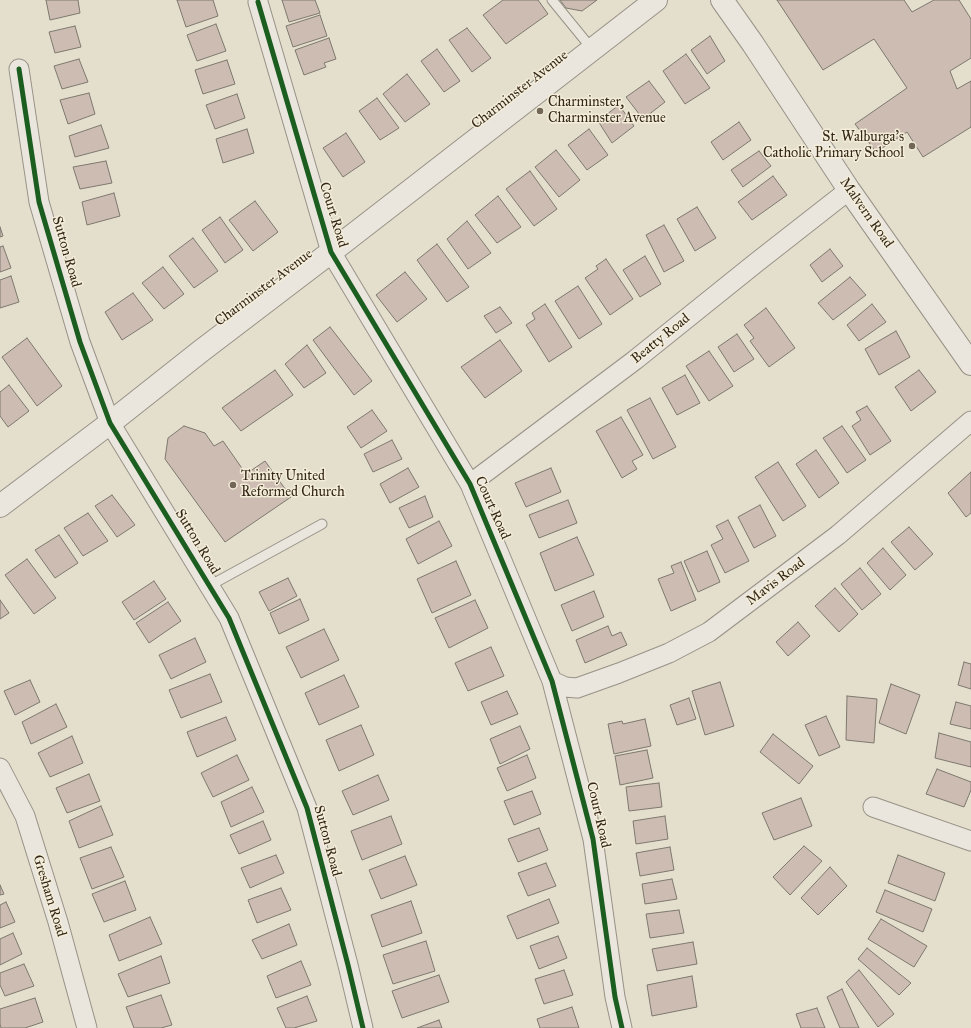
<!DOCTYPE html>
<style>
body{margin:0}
canvas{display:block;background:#e4decd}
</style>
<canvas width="971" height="1028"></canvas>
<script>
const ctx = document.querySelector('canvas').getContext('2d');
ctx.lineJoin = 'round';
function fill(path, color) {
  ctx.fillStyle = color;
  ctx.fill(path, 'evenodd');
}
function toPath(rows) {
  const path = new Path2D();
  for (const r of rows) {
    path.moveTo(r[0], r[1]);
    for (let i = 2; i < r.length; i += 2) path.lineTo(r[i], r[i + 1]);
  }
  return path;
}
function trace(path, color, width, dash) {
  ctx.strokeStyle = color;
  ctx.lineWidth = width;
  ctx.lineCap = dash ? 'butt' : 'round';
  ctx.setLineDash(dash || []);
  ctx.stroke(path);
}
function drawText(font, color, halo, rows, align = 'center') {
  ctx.font = font + ' "IM FELL Great Primer",serif';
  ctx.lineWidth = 3;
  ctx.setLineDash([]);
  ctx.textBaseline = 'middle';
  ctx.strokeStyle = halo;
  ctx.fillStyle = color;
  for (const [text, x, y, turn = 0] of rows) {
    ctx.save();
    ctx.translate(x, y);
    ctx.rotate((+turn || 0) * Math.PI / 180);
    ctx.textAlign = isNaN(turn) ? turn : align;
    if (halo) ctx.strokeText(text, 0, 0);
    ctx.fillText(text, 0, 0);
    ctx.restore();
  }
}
const building = toPath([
 [46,0,78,0,80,13,50,20,46,0],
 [177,0,213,0,218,16,186,27,177,0],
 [282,0,315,0,320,13,289,22,282,0],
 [503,0,538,0,548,14,506,44,483,15,503,0],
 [560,0,597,0,582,11,566,8,560,0],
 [777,0,904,0,912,12,934,0,959,0,971,19,971,58,950,71,957,89,971,81,971,127,923,157,907,132,876,152,855,124,907,88,874,39,823,70,777,0],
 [320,15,327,36,293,47,286,26,320,15],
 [216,24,226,51,197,61,187,35,216,24],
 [75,26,81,47,55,53,49,32,75,26],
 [467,28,491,58,472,72,449,40,467,28],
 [710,36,725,61,707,74,691,50,710,36],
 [329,38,336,59,324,63,326,67,304,75,295,50,329,38],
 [437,49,460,81,444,92,421,61,437,49],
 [686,54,710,88,685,104,663,71,686,54],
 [79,59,88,82,62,89,54,66,79,59],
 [227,60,235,84,203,94,195,70,227,60],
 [407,74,430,104,405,122,383,94,407,74],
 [649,81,665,102,643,119,626,97,649,81],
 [89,93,95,114,68,124,60,100,89,93],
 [237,94,245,118,215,129,206,105,237,94],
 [377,98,399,128,380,140,359,111,377,98],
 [619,105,634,126,612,143,598,121,619,105],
 [739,122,751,140,723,160,711,142,739,122],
 [101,125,109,148,75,157,69,136,101,125],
 [247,129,254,153,223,163,216,139,247,129],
 [589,129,608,155,587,170,568,145,589,129],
 [346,133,365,162,343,177,323,148,346,133],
 [556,150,580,180,559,197,535,167,556,150],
 [759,151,771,166,743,187,731,170,759,151],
 [106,161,112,183,80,189,73,167,106,161],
 [530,171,557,209,534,226,506,189,530,171],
 [773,176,787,195,752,220,738,202,773,176],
 [114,193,120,216,87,225,82,202,114,193],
 [498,196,521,227,497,243,475,215,498,196],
 [255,201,278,232,253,251,229,220,255,201],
 [697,207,716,238,695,251,677,219,697,207],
 [220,217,243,250,225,263,202,230,220,217],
 [467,221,491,253,468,269,447,239,467,221],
 [664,225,684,261,664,272,646,235,664,225],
 [0,227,3,236,0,237,0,227],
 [193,238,218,271,194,288,169,256,193,238],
 [437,244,469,287,447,302,417,260,437,244],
 [3,246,11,268,0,272,0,247,3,246],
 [830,249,843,266,822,282,810,265,830,249],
 [645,256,661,284,640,297,623,270,645,256],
 [606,259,633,299,610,315,585,278,598,269,596,266,606,259],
 [163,267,184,294,164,309,142,283,163,267],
 [405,272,427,299,397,322,376,295,405,272],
 [11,276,19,302,0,308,0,280,11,276],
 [850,277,866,295,833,320,818,303,850,277],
 [578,286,602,324,579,339,555,301,578,286],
 [133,293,153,320,122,340,105,312,133,293],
 [545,304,572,347,549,362,526,325,535,319,532,313,545,304],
 [872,304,886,322,859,341,847,325,872,304],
 [500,307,512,323,496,333,484,316,500,307],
 [766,308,795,348,769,367,750,341,754,338,744,325,766,308],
 [330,327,372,381,354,395,313,340,330,327],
 [896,331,910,357,879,375,865,349,896,331],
 [737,334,754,359,734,372,718,347,737,334],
 [27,338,62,386,37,406,2,357,27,338],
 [500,340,522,371,485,398,461,367,500,340],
 [307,345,326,373,304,388,285,364,307,345],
 [709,351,733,386,709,401,686,366,709,351],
 [275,370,293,395,241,431,222,408,275,370],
 [919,370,936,392,911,411,895,387,919,370],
 [685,375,700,403,677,415,662,388,685,375],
 [9,385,29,411,8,427,0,416,0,392,9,385],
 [650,398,676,447,653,459,627,410,650,398],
 [867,406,891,441,870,455,852,426,861,420,856,412,867,406],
 [372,410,387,431,361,448,347,427,372,410],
 [621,417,643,455,632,461,637,469,622,478,596,431,621,417],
 [184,426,205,433,214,446,223,441,246,474,265,461,291,497,225,542,165,459,168,438,184,426],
 [842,426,866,460,847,473,823,438,842,426],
 [392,440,402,459,373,472,364,454,392,440],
 [816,450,839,483,819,498,796,464,816,450],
 [778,462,806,506,783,521,755,477,778,462],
 [408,468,419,487,390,503,380,484,408,468],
 [551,468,561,492,526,507,515,483,551,468],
 [971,472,971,513,966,517,948,493,971,472],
 [112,495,135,525,117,537,95,506,112,495],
 [425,496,433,517,409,528,399,508,425,496],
 [568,500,577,523,539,538,529,515,568,500],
 [760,505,776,536,754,548,738,517,760,505],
 [88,513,108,541,83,556,64,528,88,513],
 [728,520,749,561,725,573,711,545,723,539,716,526,728,520],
 [439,521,452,546,418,564,406,539,439,521],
 [909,527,933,554,915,570,891,542,909,527],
 [59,535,78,563,55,578,35,550,59,535],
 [577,537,594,575,555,591,540,553,577,537],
 [883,548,906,575,890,590,867,563,883,548],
 [707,551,720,582,698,592,684,561,707,551],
 [27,559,56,598,34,614,5,575,27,559],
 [456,561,471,595,432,613,417,579,456,561],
 [681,562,696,600,671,611,658,579,674,573,671,566,681,562],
 [860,568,881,594,862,610,841,584,860,568],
 [288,578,297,596,269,611,259,592,288,578],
 [154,581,166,599,134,620,122,602,154,581],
 [835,588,858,614,839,632,815,606,835,588],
 [594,591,604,617,572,631,561,605,594,591],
 [300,599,309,620,279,634,270,613,300,599],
 [0,600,9,613,0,619,0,600],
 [475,600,488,628,449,648,435,618,475,600],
 [168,602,181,621,149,643,136,623,168,602],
 [798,622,810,636,788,656,776,642,798,622],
 [608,626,612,636,621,632,627,645,585,663,576,640,608,626],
 [324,629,339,660,301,678,286,647,324,629],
 [195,638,206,662,171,679,159,655,195,638],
 [491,647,504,676,468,691,455,663,491,647],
 [964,662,971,664,971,689,958,685,964,662],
 [210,674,222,702,181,718,169,690,210,674],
 [344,675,359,707,319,725,305,693,344,675],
 [30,680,40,702,15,715,4,691,30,680],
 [720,682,734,726,705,735,692,691,720,682],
 [891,684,920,695,906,734,879,723,891,684],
 [507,691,518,714,491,725,481,702,507,691],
 [847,696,877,699,874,743,846,740,847,696],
 [689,698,696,719,677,725,670,705,689,698],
 [956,702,971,706,971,729,950,724,956,702],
 [56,704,67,727,31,744,22,722,56,704],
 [826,716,840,747,819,756,805,725,826,716],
 [226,717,236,740,197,757,187,732,226,717],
 [645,719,651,746,614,754,608,724,622,721,623,724,645,719],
 [361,725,374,755,339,771,326,740,361,725],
 [520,726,530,749,500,764,490,739,520,726],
 [939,733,971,742,971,767,935,758,939,733],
 [773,734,813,766,799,784,760,752,773,734],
 [72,736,83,763,50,777,38,753,72,736],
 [647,750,653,778,620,785,615,756,647,750],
 [237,755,249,780,213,797,201,773,237,755],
 [527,755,536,778,507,791,497,768,527,755],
 [937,769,971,782,971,790,964,807,926,794,937,769],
 [89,774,100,801,67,813,56,788,89,774],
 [378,775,389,800,353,815,342,791,378,775],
 [659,783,662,807,629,811,626,787,659,783],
 [252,787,264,812,231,827,221,802,252,787],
 [532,791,541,814,514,825,504,801,532,791],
 [801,798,812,826,774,840,762,813,801,798],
 [101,806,113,835,79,848,69,821,101,806],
 [391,816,402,844,362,860,351,831,391,816],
 [665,816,668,839,636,844,633,821,665,816],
 [263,821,271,840,239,854,230,835,263,821],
 [539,828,548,850,518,862,508,839,539,828],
 [804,846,822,861,790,895,773,877,804,846],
 [111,847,124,877,92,889,80,858,111,847],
 [670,847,674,870,640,876,636,853,670,847],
 [276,855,284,873,250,888,241,868,276,855],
 [898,855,945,873,935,901,888,883,898,855],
 [405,856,417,885,381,899,369,870,405,856],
 [546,863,556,886,528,896,518,873,546,863],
 [830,867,847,886,818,915,801,898,830,867],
 [672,879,677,899,645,904,642,884,672,879],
 [125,881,136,910,104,922,92,894,125,881],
 [0,885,4,894,0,895,0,885],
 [281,888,291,910,257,923,248,900,281,888],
 [885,890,932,909,923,932,876,912,885,890],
 [549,899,559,923,517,939,507,916,549,899],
 [411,901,422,933,382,947,371,915,411,901],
 [6,902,15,922,0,928,0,905,6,902],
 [679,910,684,933,650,938,646,914,679,910],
 [150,917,162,944,119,961,109,935,150,917],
 [881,919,927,946,914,967,868,939,881,919],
 [289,924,297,945,262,959,252,940,289,924],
 [13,933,22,954,0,965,0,939,13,933],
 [558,936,567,958,539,969,530,946,558,936],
 [426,941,435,971,393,984,383,955,426,941],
 [693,942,697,964,657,971,652,949,693,942],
 [867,948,911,983,899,995,858,959,867,948],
 [161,956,170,983,128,997,118,974,161,956],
 [301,961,311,985,276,998,267,976,301,961],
 [24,964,34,986,5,996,0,985,0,973,24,964],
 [564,970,573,995,544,1004,535,979,564,970],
 [859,970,894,1014,878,1027,846,982,859,970],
 [439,975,449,1002,402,1018,392,991,439,975],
 [692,976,697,1007,652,1016,647,985,692,976],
 [842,989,859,1028,840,1028,827,997,842,989],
 [161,995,172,1025,161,1028,134,1028,126,1007,161,995],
 [307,996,317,1021,294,1028,286,1028,277,1008,307,996],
 [35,998,43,1022,25,1028,1,1028,0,1024,0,1009,35,998],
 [572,1007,579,1028,540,1028,537,1019,572,1007],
 [817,1008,825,1028,801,1028,796,1014,817,1008],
 [439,1020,442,1028,417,1028,439,1020]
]);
const service = toPath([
 [552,0,592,49],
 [209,586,322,524]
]);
const minor = toPath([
 [258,2,331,252,470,484,552,681,593,839,615,997,622,1028],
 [19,69,39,202,80,342,110,423,229,618,307,808,348,965,363,1028],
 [470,484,635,360,757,262,849,190],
 [552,681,565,687,577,688,619,673,669,653,709,632,838,535,971,421],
 [0,768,25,816,58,922,87,1028],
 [873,807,971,841]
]);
const tertiary = toPath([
 [722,0,753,44,849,190,971,364],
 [0,506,110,423,201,351,331,252,656,0]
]);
const cycleway = toPath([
 [258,2,331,252,470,484,552,681,593,839,615,997,622,1028],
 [19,69,39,202,80,342,110,423,229,618,307,808,348,965,363,1028]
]);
const markers = [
 [540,111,4,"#726657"],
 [912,146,4,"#726657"],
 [233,485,4,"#726657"]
];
const streetNames = [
 ["Charminster Avenue",520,90,-38],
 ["Malvern Road",866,213,55],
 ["Court Road",333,215,73],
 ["Sutton Road",66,252,74],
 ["Charminster Avenue",264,288,-37],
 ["Beatty Road",661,339,-39],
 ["Court Road",492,508,66],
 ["Sutton Road",197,542,59],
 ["Mavis Road",776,582,-37],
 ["Court Road",598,815,77],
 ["Sutton Road",327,841,75],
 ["Gresham Road",49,896,73]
];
const poiNames = [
 ["Charminster,",548,103],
 ["Charminster Avenue",548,119],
 ["St. Walburga's",904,138,"right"],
 ["Catholic Primary School",904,154,"right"],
 ["Trinity United",241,477],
 ["Reformed Church",241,493]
];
fill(building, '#ccbcb2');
trace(building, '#7e796e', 1);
trace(service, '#979286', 11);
trace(minor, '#979286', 21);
trace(tertiary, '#979286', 24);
trace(service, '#eae6de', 9);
trace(minor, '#eae6de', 19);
trace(tertiary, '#eae6de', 22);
trace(cycleway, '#1b5e20', 5);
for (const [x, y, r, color] of markers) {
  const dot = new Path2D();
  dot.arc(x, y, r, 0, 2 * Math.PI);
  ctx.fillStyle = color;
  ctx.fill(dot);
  trace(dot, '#f3edd9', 1.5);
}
drawText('14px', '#342617', '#f3edd9', streetNames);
drawText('14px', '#342617', '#f3edd9', poiNames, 'left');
</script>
